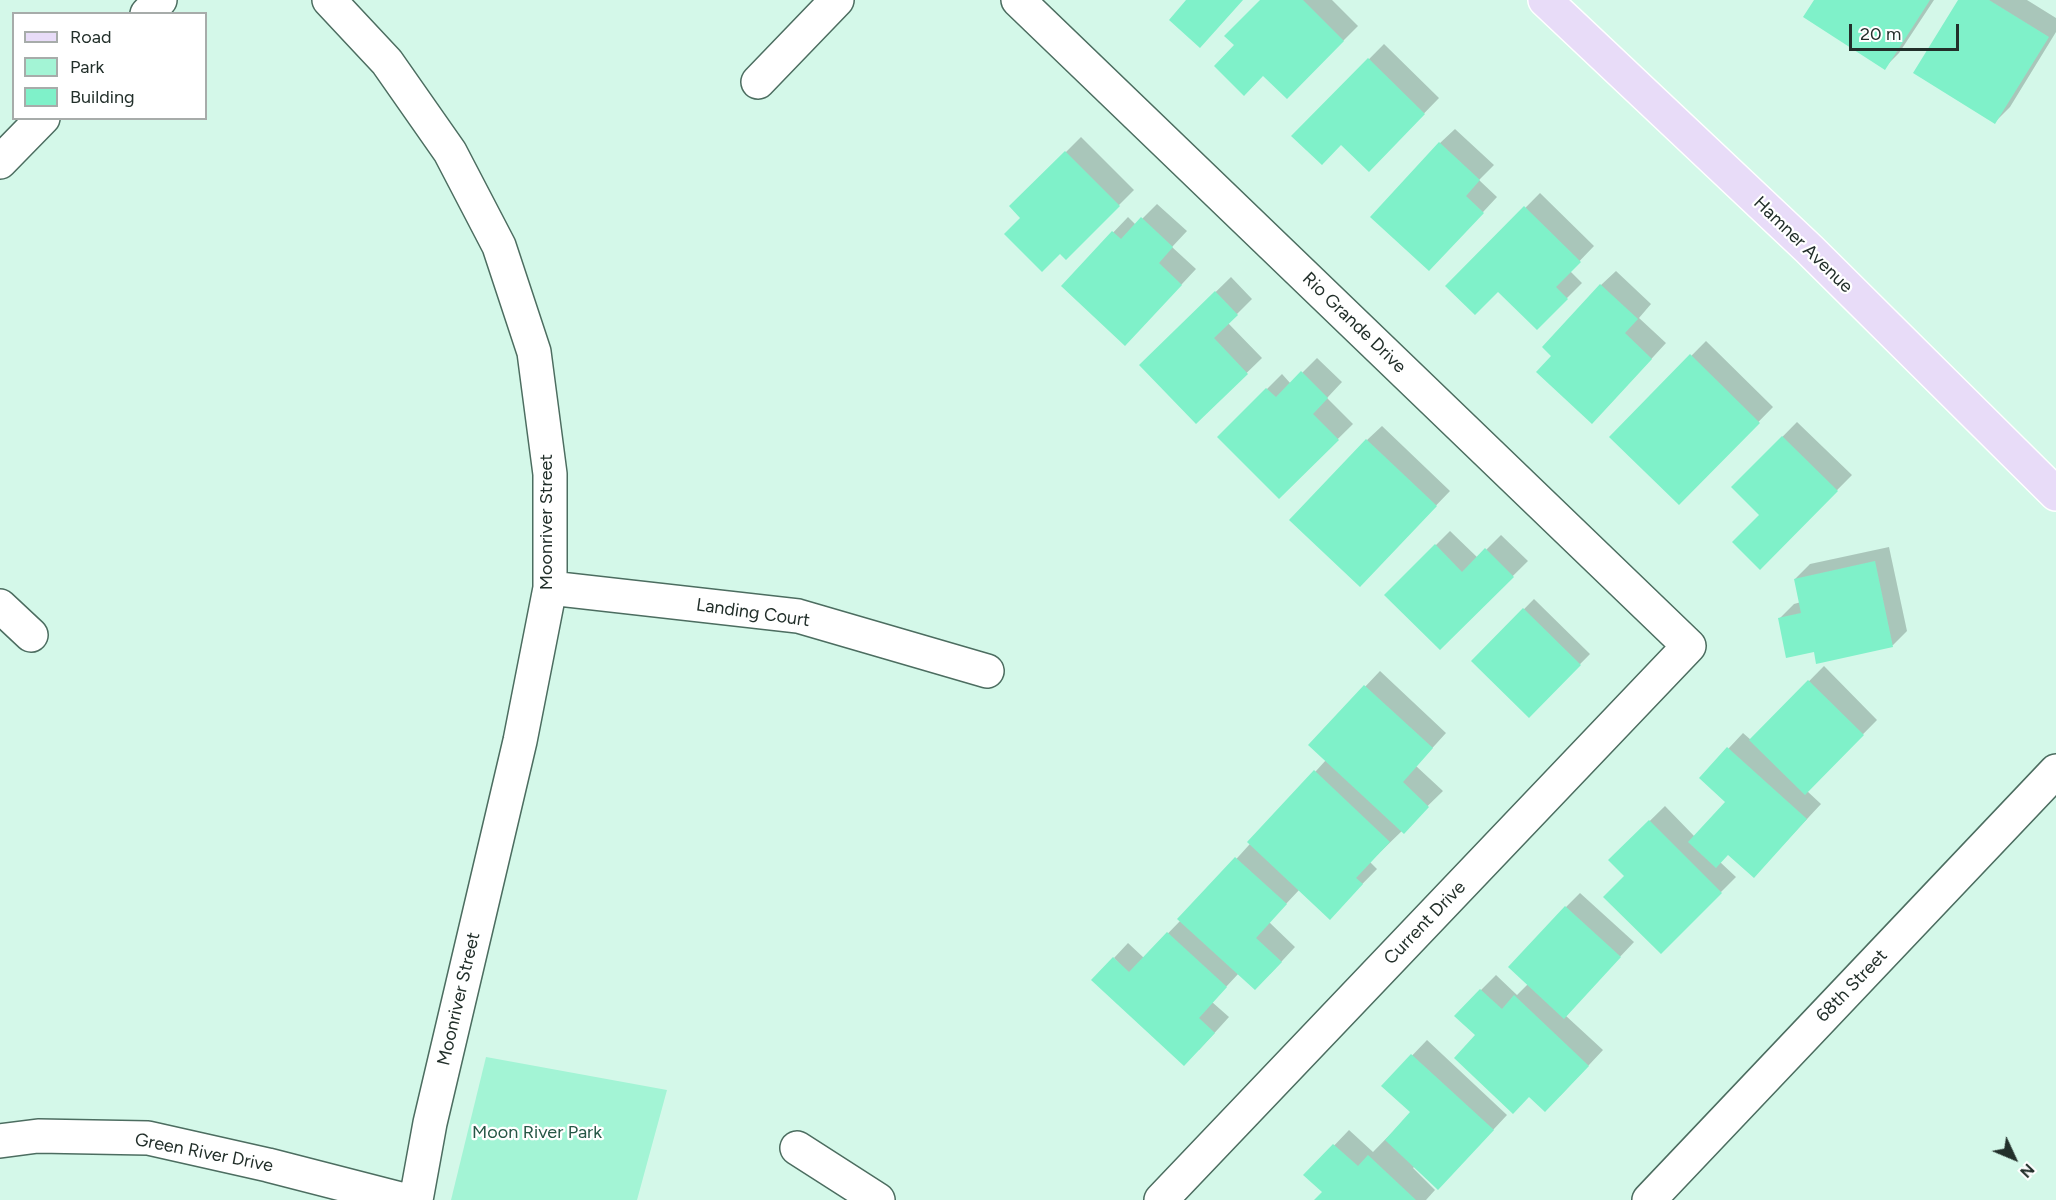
<!DOCTYPE html>
<style>
body{margin:0}
#map{position:relative;width:2056px;height:1200px;overflow:hidden;background:#d4f8e9;font-family:Figtree,sans-serif}
canvas{display:block}
.legend{position:absolute;left:12px;top:12px;width:195px;height:108px;box-sizing:border-box;background:#fff;border:2px solid #a7acaa;margin:0;padding:8px 10px;list-style:none;font-size:18px;color:#222f2a}
.legend li{display:flex;align-items:center;gap:12px;height:30px}
.legend b{width:30px;border:2px solid #a7acaa}
.north{position:absolute;left:1984px;top:1128px;width:60px;height:60px;-webkit-text-stroke:4px #fff;paint-order:stroke;rotate:134deg;font-size:16px;font-weight:700;line-height:24px;text-align:center;color:#222f2a}
.north::after{content:'';display:block;margin:auto;width:21px;height:27px;background:#222f2a;clip-path:polygon(50% 0,100% 100%,50% 72%,0 100%)}
.scale{position:absolute;left:1849px;top:24px;width:110px;height:27px;box-sizing:border-box;border:3px solid #222f2a;border-top:0;padding-left:8px;font-size:18px;line-height:21px;white-space:nowrap;color:#222f2a;-webkit-text-stroke:4px #fff;paint-order:stroke}
</style>
<div id="map">
<canvas width="2056" height="1200"></canvas>
<ul class="legend">
<li><b style="height:8px;background:#e8dcf8"></b>Road</li>
<li><b style="height:16px;background:#a3f4d5"></b>Park</li>
<li><b style="height:16px;background:#7ff1c9"></b>Building</li>
</ul>
<div class="north">N</div>
<div class="scale">20 m</div>
</div>
<script>
const ctx = document.querySelector('canvas').getContext('2d');
ctx.lineJoin = 'round';
function fill(path, color) {
  ctx.fillStyle = color;
  ctx.fill(path, 'evenodd');
}
function toPath(rows) {
  const path = new Path2D();
  for (const r of rows) {
    path.moveTo(r[0], r[1]);
    for (let i = 2; i < r.length; i += 2) path.lineTo(r[i], r[i + 1]);
  }
  return path;
}
function trace(path, color, width, dash) {
  ctx.strokeStyle = color;
  ctx.lineWidth = width;
  ctx.lineCap = dash ? 'butt' : 'round';
  ctx.setLineDash(dash || []);
  ctx.stroke(path);
}
function drawText(font, color, halo, rows, align = 'center') {
  ctx.font = font + ' Figtree,sans-serif';
  ctx.lineWidth = 4.5;
  ctx.setLineDash([]);
  ctx.textBaseline = 'middle';
  ctx.strokeStyle = halo;
  ctx.fillStyle = color;
  for (const [text, x, y, turn = 0] of rows) {
    ctx.save();
    ctx.translate(x, y);
    ctx.rotate((+turn || 0) * Math.PI / 180);
    ctx.textAlign = isNaN(turn) ? turn : align;
    if (halo) ctx.strokeText(text, 0, 0);
    ctx.fillText(text, 0, 0);
    ctx.restore();
  }
}
const green = toPath([
 [486,1057,667,1090,637,1200,451,1200]
]);
const shadow = toPath([
 [1262,0,1332,0,1358,26,1287,97,1236,45],
 [1816,0,1934,0,1899,53,1884,68],
 [1959,0,2027,0,2056,18,2056,32,2010,107,1995,122],
 [1384,44,1439,98,1369,170,1342,143,1293,136],
 [1455,129,1494,165,1479,180,1497,197,1443,255,1440,143],
 [1081,137,1134,190,1066,258,1011,207],
 [1540,193,1594,246,1570,271,1582,283,1537,328,1498,290,1448,286],
 [1157,204,1187,231,1172,247,1196,269,1140,329,1063,285,1128,217,1136,225],
 [1616,271,1651,304,1639,318,1666,343,1607,407,1601,285],
 [1231,277,1252,299,1228,323,1262,358,1196,422,1141,365],
 [1706,341,1773,407,1679,503,1611,437],
 [1317,358,1342,382,1327,398,1353,424,1279,497,1219,437,1282,374,1291,384],
 [1797,422,1852,475,1760,568,1761,515,1733,487],
 [1382,426,1450,491,1374,570,1367,440],
 [1450,531,1478,558,1501,535,1528,561,1440,648,1386,595],
 [1889,547,1907,631,1893,645,1818,662,1815,650,1779,619,1794,604,1801,602,1795,579,1810,564],
 [1534,599,1590,654,1529,716,1473,661],
 [1824,666,1877,720,1807,791,1821,804,1768,861,1729,853,1720,862,1736,877,1661,952,1626,876,1610,860,1665,806,1695,837,1727,802,1701,778,1743,733,1751,740],
 [1380,671,1446,733,1416,766,1443,791,1370,862,1377,869,1330,917,1300,889,1269,922,1295,947,1270,974,1239,973,1212,1002,1229,1017,1199,1050,1114,958,1128,943,1144,958,1181,920,1326,760,1310,745],
 [1580,893,1634,942,1565,1015,1603,1050,1560,1096,1477,1035,1481,990,1496,975,1517,995,1528,984,1566,907],
 [1427,1040,1507,1115,1453,1173,1415,1166,1413,1168,1435,1190,1426,1200,1316,1200,1324,1192,1306,1175,1349,1130,1373,1152,1412,1112,1384,1085]
]);
const building = toPath([
 [1186,0,1243,0,1200,48,1169,20],
 [1260,0,1303,0,1344,41,1287,99,1263,76,1244,96,1214,66,1234,45,1224,36],
 [1814,0,1930,0,1885,70,1803,17],
 [1958,0,1989,0,2049,37,1995,124,1913,73],
 [1368,58,1425,114,1369,172,1341,145,1322,165,1291,136],
 [1439,142,1480,180,1466,196,1484,213,1429,271,1370,217],
 [1065,151,1120,206,1066,260,1060,254,1042,272,1004,234,1020,218,1009,206],
 [1524,206,1581,262,1556,287,1568,299,1537,330,1498,292,1475,315,1445,286],
 [1141,217,1173,247,1159,263,1182,285,1125,346,1061,286,1112,231,1121,239],
 [1600,284,1638,319,1625,333,1652,359,1592,424,1536,372,1551,356,1542,347],
 [1215,291,1238,315,1214,338,1248,374,1196,424,1139,365],
 [1690,354,1760,423,1679,505,1609,437],
 [1301,371,1328,398,1313,414,1339,440,1279,499,1217,437,1266,388,1276,397],
 [1782,436,1838,491,1760,570,1732,542,1759,515,1731,487],
 [1366,439,1437,506,1360,587,1289,520],
 [1435,544,1462,572,1485,548,1514,577,1440,650,1384,595],
 [1875,561,1893,647,1816,664,1814,652,1786,658,1778,618,1801,613,1794,579],
 [1523,608,1581,665,1529,718,1471,661],
 [1808,680,1864,735,1805,795,1749,740],
 [1364,685,1433,748,1403,782,1429,807,1404,834,1308,745],
 [1727,747,1807,819,1754,878,1728,855,1716,868,1688,842,1725,802,1699,778],
 [1314,770,1390,842,1356,878,1363,884,1330,920,1247,842],
 [1649,820,1722,893,1661,954,1603,897,1624,876,1608,860],
 [1235,857,1287,904,1256,938,1282,962,1255,990,1177,919],
 [1565,906,1621,957,1564,1019,1508,967],
 [1167,932,1227,987,1199,1018,1215,1033,1184,1066,1091,980,1113,957,1129,972],
 [1480,989,1502,1009,1514,995,1589,1066,1545,1112,1529,1097,1513,1114,1454,1058,1475,1035,1454,1016],
 [1411,1054,1494,1130,1438,1190,1385,1140,1410,1112,1381,1086],
 [1333,1144,1358,1166,1368,1155,1416,1200,1314,1200,1322,1192,1303,1175]
]);
const minor = toPath([
 [329,0,387,62,450,152,499,246,534,352,550,474,550,588,520,741,430,1123,416,1200],
 [1018,0,1689,646,1161,1200],
 [147,14,160,0],
 [758,82,837,0],
 [0,162,43,118],
 [550,588,798,616,987,671],
 [0,606,31,635],
 [0,1141,38,1136,148,1138,268,1165,404,1200],
 [797,1148,878,1200],
 [1649,1200,2056,771]
]);
const major = toPath([
 [1545,0,1809,249,2056,494]
]);
const streetNames = [
 ["Hamner Avenue",1803,245,44],
 ["Rio Grande Drive",1354,323,44],
 ["Moonriver Street",547,522,-90],
 ["Landing Court",753,613,8],
 ["Current Drive",1425,923,-46],
 ["68th Street",1852,986,-46],
 ["Moonriver Street",459,999,-77],
 ["Green River Drive",204,1153,11]
];
const parkNames = [
 ["Moon River Park",537,1133]
];
fill(green, '#a3f4d5');
fill(shadow, '#0003');
fill(building, '#7ff1c9');
trace(minor, '#4c6d60', 36);
trace(major, '#fff', 36);
trace(minor, '#fff', 33);
trace(major, '#e8dcf8', 33);
drawText('18px', '#222f2a', '#fff', streetNames);
drawText('18px', '#265746', '#fff', parkNames);
</script>
